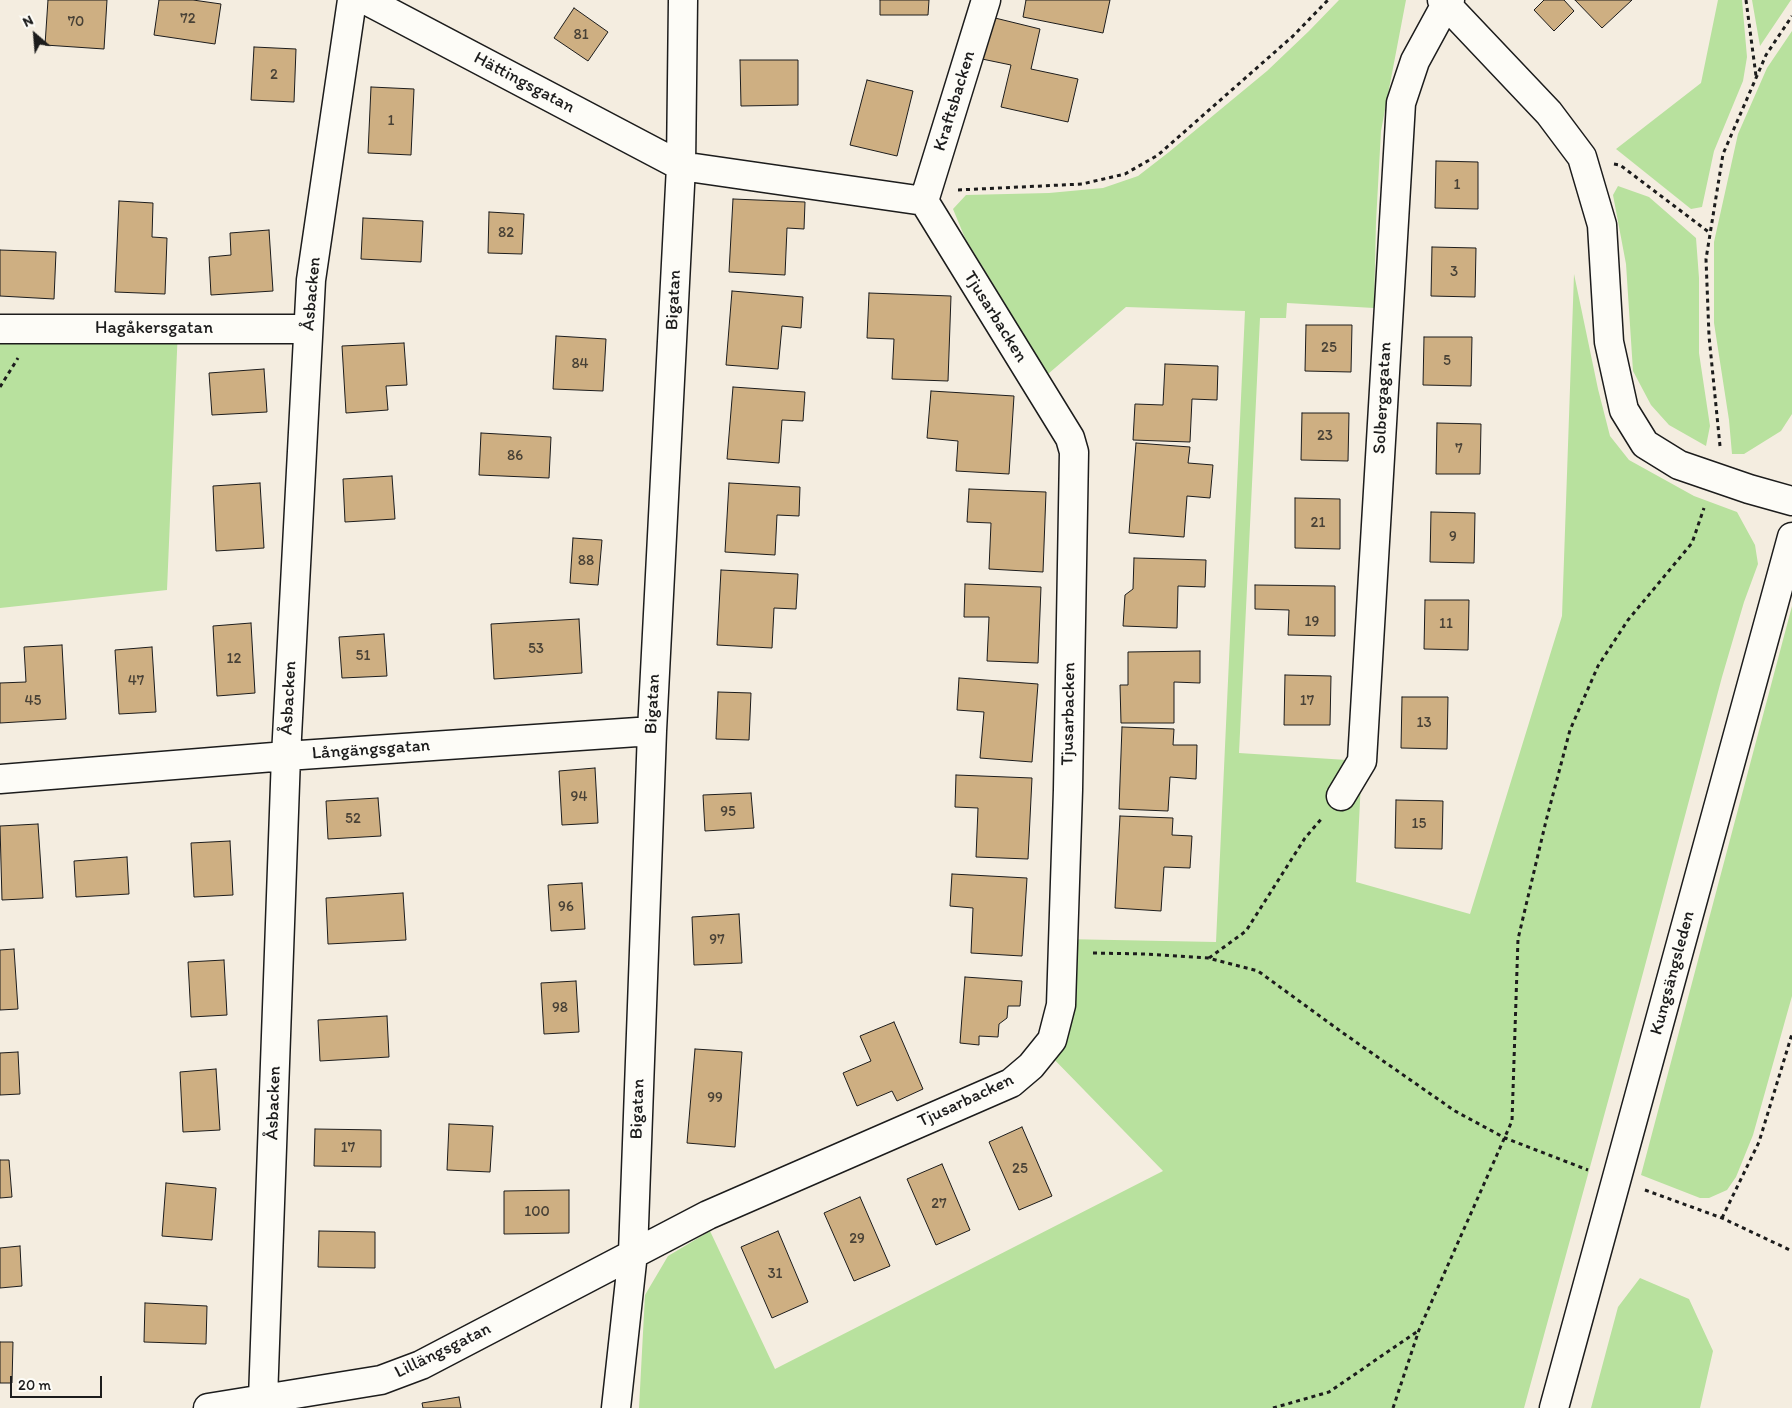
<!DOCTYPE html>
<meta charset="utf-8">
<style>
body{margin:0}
#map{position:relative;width:1792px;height:1408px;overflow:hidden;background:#f4ede0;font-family:Itim,sans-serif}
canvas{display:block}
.north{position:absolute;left:10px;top:10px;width:50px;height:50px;-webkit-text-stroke:4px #fdfcf7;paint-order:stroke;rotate:333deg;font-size:14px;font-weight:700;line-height:20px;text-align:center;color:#1c1c1c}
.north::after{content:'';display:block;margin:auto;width:18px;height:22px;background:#1c1c1c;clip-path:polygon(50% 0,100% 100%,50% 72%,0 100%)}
.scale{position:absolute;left:10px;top:1376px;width:92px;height:22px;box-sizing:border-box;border:2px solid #1c1c1c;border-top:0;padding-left:6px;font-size:15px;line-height:18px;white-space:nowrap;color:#1c1c1c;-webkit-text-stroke:4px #fdfcf7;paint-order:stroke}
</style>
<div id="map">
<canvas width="1792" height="1408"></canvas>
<div class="north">N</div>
<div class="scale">20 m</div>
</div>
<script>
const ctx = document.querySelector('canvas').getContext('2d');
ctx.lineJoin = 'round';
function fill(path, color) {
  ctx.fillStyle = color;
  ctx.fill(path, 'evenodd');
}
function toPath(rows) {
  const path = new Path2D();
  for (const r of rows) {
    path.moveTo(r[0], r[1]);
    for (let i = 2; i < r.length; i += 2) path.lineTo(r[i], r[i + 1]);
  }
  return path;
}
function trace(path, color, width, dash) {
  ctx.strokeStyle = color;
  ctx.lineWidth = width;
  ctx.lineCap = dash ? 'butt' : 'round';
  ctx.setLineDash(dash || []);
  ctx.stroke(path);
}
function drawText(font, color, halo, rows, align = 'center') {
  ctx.font = font + ' Itim,sans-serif';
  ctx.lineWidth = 5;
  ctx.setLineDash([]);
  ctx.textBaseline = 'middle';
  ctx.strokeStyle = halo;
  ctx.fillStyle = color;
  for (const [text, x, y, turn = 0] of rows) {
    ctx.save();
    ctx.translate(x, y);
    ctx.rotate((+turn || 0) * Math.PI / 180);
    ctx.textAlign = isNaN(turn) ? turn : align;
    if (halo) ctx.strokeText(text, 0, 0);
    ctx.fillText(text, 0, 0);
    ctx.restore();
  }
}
const green = toPath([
 [1339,0,1406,0,1381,131,1376,222,1374,308,1287,303,1286,318,1260,318,1239,753,1362,761,1356,882,1470,914,1562,616,1574,274,1598,389,1610,436,1629,460,1694,496,1737,512,1755,545,1758,564,1744,602,1722,677,1639,988,1524,1408,639,1408,645,1295,668,1256,710,1231,775,1369,1163,1171,1045,1050,1063,939,1216,942,1245,311,1126,307,1048,374,965,238,953,209,966,195,1049,193,1103,188,1138,176,1169,152,1267,71,1309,31],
 [1718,0,1742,0,1747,57,1743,81,1714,151,1702,207,1691,209,1616,149,1701,83],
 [1752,0,1791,0,1760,46],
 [1792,31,1792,414,1781,431,1744,454,1732,454,1729,420,1714,323,1714,242,1738,134,1767,68],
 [1618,186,1649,197,1696,238,1699,278,1699,353,1710,426,1706,446,1669,425,1651,405,1633,371,1626,264,1613,195],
 [178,328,167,590,0,608,0,329],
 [1792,606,1792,996,1753,1135,1736,1177,1727,1190,1709,1198,1700,1198,1641,1175],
 [1640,1278,1689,1299,1713,1351,1700,1408,1591,1408,1618,1307]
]);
const building = toPath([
 [48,0,107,0,104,49,45,45,48,0],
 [159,0,193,0,221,4,215,44,154,35,159,0],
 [880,0,929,0,928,15,880,15,880,0],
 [1026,0,1110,0,1103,33,1023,17,1026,0],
 [1544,0,1564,0,1574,11,1554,31,1534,10,1544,0],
 [1575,0,1632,0,1602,28,1575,0],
 [574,8,608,32,588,61,554,38,574,8],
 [991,17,1040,29,1031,69,1078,79,1068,122,1001,107,1011,65,982,59,991,17],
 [254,47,296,49,294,102,251,100,254,47],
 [740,60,798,60,798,105,741,106,740,60],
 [867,80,913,91,897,156,850,145,867,80],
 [371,87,414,89,411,155,368,153,371,87],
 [1436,161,1478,162,1478,209,1435,208,1436,161],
 [733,199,805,202,804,229,787,228,785,275,729,272,733,199],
 [119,201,153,203,152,237,167,238,165,294,115,292,119,201],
 [489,212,524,214,522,254,488,253,489,212],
 [363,218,423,221,421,262,361,259,363,218],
 [269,230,273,291,211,295,209,257,231,255,230,233,269,230],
 [1432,247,1476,248,1475,297,1431,296,1432,247],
 [0,250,56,252,54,299,0,296,0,250],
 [732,291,803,297,801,328,782,326,778,369,726,365,732,291],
 [869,293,951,296,948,381,892,379,894,339,867,338,869,293],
 [1306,325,1352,325,1351,372,1305,371,1306,325],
 [556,336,606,339,603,391,553,389,556,336],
 [1424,337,1472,337,1471,386,1423,385,1424,337],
 [404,343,407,385,386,386,388,410,346,413,342,346,404,343],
 [1165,364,1218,366,1217,400,1192,399,1190,442,1133,440,1135,404,1163,405,1165,364],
 [264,369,267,412,212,415,209,373,264,369],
 [733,387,805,392,803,421,782,420,779,463,727,459,733,387],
 [931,391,1014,396,1009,474,956,471,958,441,927,438,931,391],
 [1302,413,1349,413,1348,461,1301,460,1302,413],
 [1437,423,1481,424,1480,474,1436,474,1437,423],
 [481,433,551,437,549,478,479,475,481,433],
 [1136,443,1190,447,1188,463,1213,465,1210,498,1187,496,1184,537,1129,533,1136,443],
 [392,476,395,519,345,522,343,479,392,476],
 [260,483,264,548,216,551,213,486,260,483],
 [729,483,800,487,799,516,777,515,775,555,725,552,729,483],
 [969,489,1046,492,1043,572,989,569,991,523,967,522,969,489],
 [1295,498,1340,499,1340,549,1295,548,1295,498],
 [1431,512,1475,513,1474,563,1430,562,1431,512],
 [573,538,602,540,598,585,570,583,573,538],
 [1134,558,1206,560,1205,587,1178,586,1177,628,1123,626,1125,595,1133,589,1134,558],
 [721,570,798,574,796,609,774,608,772,648,717,645,721,570],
 [965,584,1041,587,1038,663,987,661,989,617,964,617,965,584],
 [1255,585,1335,586,1335,636,1288,635,1289,610,1255,609,1255,585],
 [1425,600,1469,600,1468,650,1424,649,1425,600],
 [579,619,582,673,494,679,491,624,579,619],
 [251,623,255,693,217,696,213,626,251,623],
 [384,634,387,676,342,678,339,637,384,634],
 [62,645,66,719,0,723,0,683,26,682,24,647,62,645],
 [152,647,156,712,119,714,115,650,152,647],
 [1200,651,1200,683,1174,682,1174,723,1121,723,1120,685,1128,685,1128,652,1200,651],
 [1285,675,1331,676,1330,725,1284,725,1285,675],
 [959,678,1038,684,1032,762,980,758,984,712,957,710,959,678],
 [718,692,751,693,749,740,716,739,718,692],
 [1402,697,1448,697,1447,749,1401,748,1402,697],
 [1122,727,1174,729,1173,745,1197,745,1196,779,1170,777,1168,811,1119,809,1122,727],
 [595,768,598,823,562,825,559,771,595,768],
 [956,775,1032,778,1028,859,976,857,978,808,955,807,956,775],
 [751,793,754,828,705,831,703,795,751,793],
 [378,798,381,836,328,839,326,801,378,798],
 [1396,800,1443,801,1442,849,1395,848,1396,800],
 [1120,816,1173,818,1172,835,1192,836,1190,868,1164,867,1161,911,1115,908,1120,816],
 [38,824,43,898,2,900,0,826,38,824],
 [230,841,233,895,194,897,191,843,230,841],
 [127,857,129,894,76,897,74,861,127,857],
 [952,874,1027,878,1022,956,971,953,973,908,950,906,952,874],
 [582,883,585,929,551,931,548,885,582,883],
 [403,893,406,940,328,944,326,898,403,893],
 [739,914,742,963,694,965,692,917,739,914],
 [14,949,18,1009,0,1010,0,950,14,949],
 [224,960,227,1015,191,1017,188,962,224,960],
 [965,977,1022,981,1020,1006,1008,1006,1007,1018,999,1024,998,1037,979,1036,979,1045,960,1043,965,977],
 [576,981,579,1032,544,1034,541,983,576,981],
 [387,1016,389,1057,320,1061,318,1020,387,1016],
 [894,1022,923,1089,897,1101,892,1091,857,1106,843,1073,871,1061,860,1036,894,1022],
 [695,1049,742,1052,735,1147,687,1143,695,1049],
 [18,1052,20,1094,0,1095,0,1053,18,1052],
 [216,1069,220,1130,183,1132,180,1072,216,1069],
 [449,1124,493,1126,490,1172,447,1170,449,1124],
 [1022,1127,1052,1196,1019,1210,989,1142,1022,1127],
 [315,1129,381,1130,381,1167,314,1166,315,1129],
 [0,1160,9,1160,12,1197,0,1198,0,1160],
 [942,1164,970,1230,936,1245,907,1179,942,1164],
 [166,1183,216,1188,212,1240,162,1236,166,1183],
 [569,1190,569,1233,504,1234,504,1191,569,1190],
 [860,1197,890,1266,854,1281,824,1213,860,1197],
 [319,1231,375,1232,375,1268,318,1267,319,1231],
 [778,1231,808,1302,772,1318,741,1247,778,1231],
 [20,1246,22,1286,0,1288,0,1248,20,1246],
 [145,1303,207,1306,206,1344,144,1342,145,1303],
 [0,1342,13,1342,12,1383,0,1383,0,1342],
 [459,1397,461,1408,423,1408,422,1403,459,1397]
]);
const path = toPath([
 [1746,0,1756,76],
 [1614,164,1620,165,1710,233],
 [958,190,1082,184,1125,174,1158,155,1293,36,1328,0],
 [0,387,18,358],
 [1720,446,1709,336,1706,259,1723,154,1766,55,1792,16],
 [1093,953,1145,954,1208,958,1258,971,1343,1033,1455,1111,1505,1138,1588,1170],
 [1209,958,1246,931,1305,838,1323,817],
 [1645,1190,1722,1218,1792,1251],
 [1722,1218,1759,1142,1792,1034],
 [1273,1408,1329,1392,1418,1331],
 [1393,1408,1419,1330,1512,1121,1518,939,1546,821,1570,730,1598,666,1628,620,1692,543,1704,508]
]);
const minor = toPath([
 [366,0,681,166,924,201],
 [1442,0,1549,113,1582,157,1602,225,1609,342,1624,410,1645,444,1679,465,1749,489,1792,501],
 [924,201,986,0],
 [0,329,308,329],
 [0,779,286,756,652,731],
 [1341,796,1362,761,1401,103,1415,61,1446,4,1450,0],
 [263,1399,286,756,311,280,352,0],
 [208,1408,381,1380,421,1365,708,1215,1011,1083,1031,1066,1052,1040,1061,1005,1068,790,1074,452,1070,438,924,201],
 [616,1408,633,1253,652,731,681,166,683,0]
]);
const secondary = toPath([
 [1554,1408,1792,537]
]);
const numberNames = [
 ["72",188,19],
 ["70",76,22],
 ["81",581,35],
 ["2",274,75],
 ["1",391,121],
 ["1",1457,185],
 ["82",506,233],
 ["3",1454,272],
 ["25",1329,348],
 ["5",1447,361],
 ["84",580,364],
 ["23",1325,436],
 ["7",1459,449],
 ["86",515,456],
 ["21",1318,523],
 ["9",1453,537],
 ["88",586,561],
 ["19",1312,622],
 ["11",1446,624],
 ["53",536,649],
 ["51",363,656],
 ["12",234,659],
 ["47",136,681],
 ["45",33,701],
 ["17",1307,701],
 ["13",1424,723],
 ["94",579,797],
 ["95",728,812],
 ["52",353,819],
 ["15",1419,824],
 ["96",566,907],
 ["97",717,940],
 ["98",560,1008],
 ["99",715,1098],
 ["17",348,1148],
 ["25",1020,1169],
 ["27",939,1204],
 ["100",537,1212],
 ["29",857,1239],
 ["31",775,1274]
];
const streetNames = [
 ["Hättingsgatan",524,83,28],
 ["Kraftsbacken",955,101,-73],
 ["Åsbacken",312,294,-85],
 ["Bigatan",674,300,-87],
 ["Tjusarbacken",995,317,58],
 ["Hagåkersgatan",154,328],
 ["Solbergagatan",1383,398,-87],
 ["Åsbacken",289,698,-87],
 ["Bigatan",653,704,-87],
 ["Tjusarbacken",1069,714,-89],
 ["Långängsgatan",371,750,-4],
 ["Kungsängsleden",1673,973,-75],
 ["Tjusarbacken",966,1101,-25],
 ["Åsbacken",274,1103,-88],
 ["Bigatan",638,1109,-88],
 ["Lillängsgatan",443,1351,-26]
];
fill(green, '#b8e19e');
fill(building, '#ceaf82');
trace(building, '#1c1c1c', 1);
trace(minor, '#1c1c1c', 31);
trace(secondary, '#1c1c1c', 31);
trace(path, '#1c1c1c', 3, [4, 4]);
trace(minor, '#fdfcf7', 28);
trace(secondary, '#fdfcf7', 28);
drawText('15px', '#484136', null, numberNames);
drawText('18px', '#1c1c1c', '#fdfcf7', streetNames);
</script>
